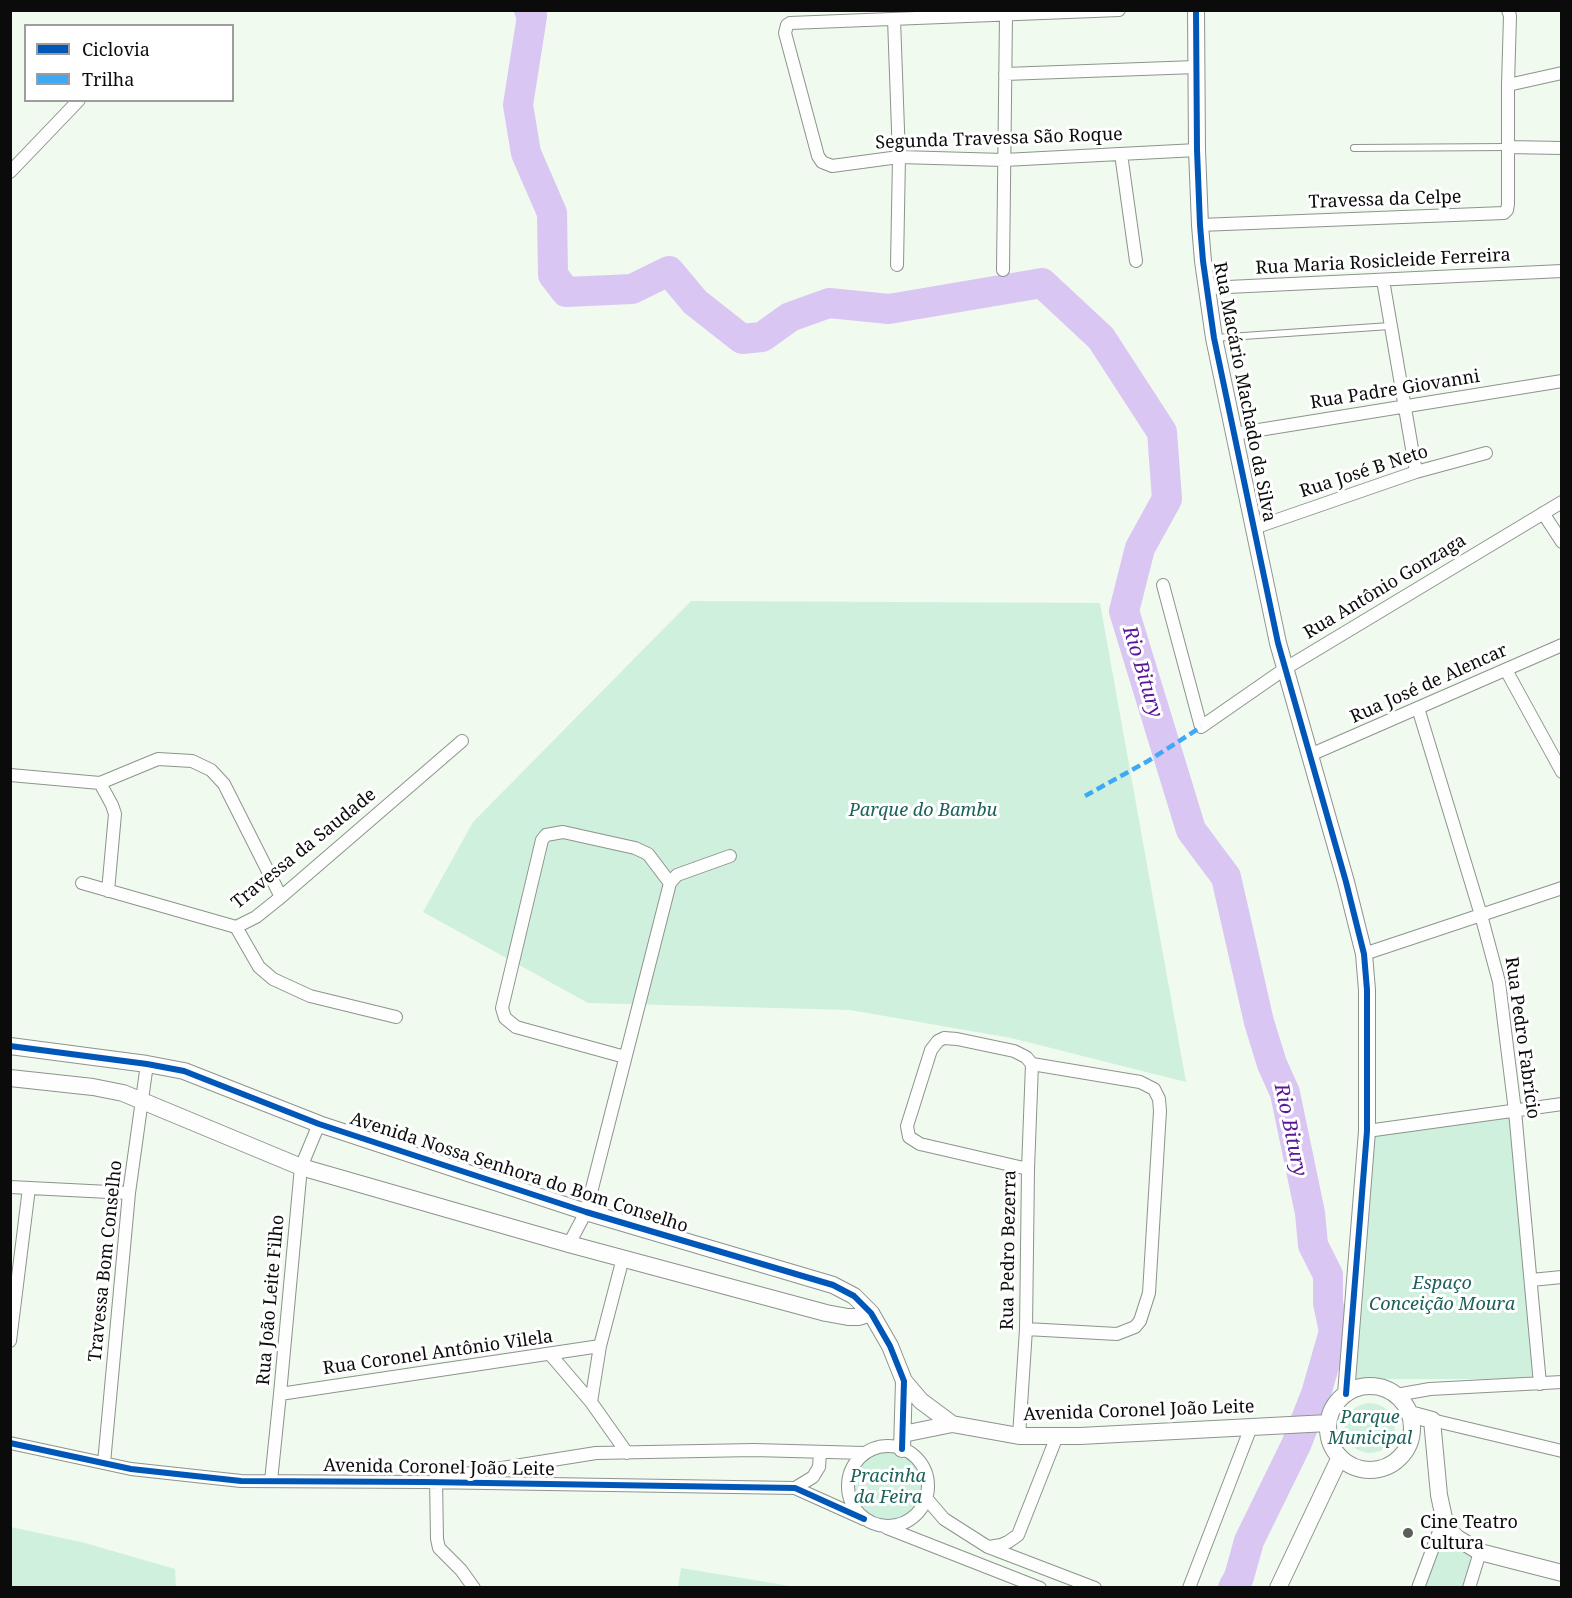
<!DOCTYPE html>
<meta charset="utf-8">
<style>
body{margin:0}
#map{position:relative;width:1572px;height:1598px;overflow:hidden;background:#f0faef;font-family:"Noto Serif",serif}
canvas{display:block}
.frame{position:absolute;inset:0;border:12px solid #0b0b0b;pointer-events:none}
.legend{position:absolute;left:24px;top:24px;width:210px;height:78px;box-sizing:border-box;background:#fff;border:2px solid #9d9d9d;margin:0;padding:8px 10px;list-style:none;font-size:18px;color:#0b0b0b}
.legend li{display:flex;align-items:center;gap:12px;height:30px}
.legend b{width:30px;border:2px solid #9d9d9d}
</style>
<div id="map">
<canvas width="1572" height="1598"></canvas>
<div class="frame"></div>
<ul class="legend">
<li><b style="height:8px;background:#0057b8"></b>Ciclovia</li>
<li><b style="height:8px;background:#3fa9f5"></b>Trilha</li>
</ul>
</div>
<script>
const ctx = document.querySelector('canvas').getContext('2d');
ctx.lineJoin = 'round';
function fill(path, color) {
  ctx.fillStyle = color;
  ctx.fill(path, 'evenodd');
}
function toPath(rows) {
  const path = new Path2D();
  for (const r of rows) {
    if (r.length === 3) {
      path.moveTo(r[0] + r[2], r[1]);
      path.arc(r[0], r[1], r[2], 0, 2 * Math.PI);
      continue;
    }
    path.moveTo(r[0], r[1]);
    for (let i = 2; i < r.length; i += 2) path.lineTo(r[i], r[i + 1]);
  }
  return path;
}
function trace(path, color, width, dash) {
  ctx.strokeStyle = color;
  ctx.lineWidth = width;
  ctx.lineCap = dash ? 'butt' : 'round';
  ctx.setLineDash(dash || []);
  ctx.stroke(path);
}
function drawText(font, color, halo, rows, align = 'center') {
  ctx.font = font + ' "Noto Serif",serif';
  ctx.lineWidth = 6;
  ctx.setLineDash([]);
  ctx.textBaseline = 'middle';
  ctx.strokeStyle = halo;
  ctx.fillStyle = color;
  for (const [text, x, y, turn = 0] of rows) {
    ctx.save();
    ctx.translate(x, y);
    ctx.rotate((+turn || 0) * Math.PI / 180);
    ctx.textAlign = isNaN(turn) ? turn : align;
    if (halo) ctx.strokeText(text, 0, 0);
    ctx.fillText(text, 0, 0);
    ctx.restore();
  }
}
const green = toPath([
 [691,601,1100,603,1186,1082,1011,1038,850,1010,588,1003,423,912,473,822],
 [1511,1117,1534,1379,1348,1379,1370,1134],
 [1370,1428,25],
 [888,1487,35],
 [1444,1518,1480,1552,1469,1587,1418,1588],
 [11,1527,85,1543,175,1569,176,1587,11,1587],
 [681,1568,790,1586,793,1587,678,1587]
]);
const river = toPath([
 [529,10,532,16,518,105,526,153,552,213,553,275,566,292,632,289,669,271,695,302,742,339,762,337,790,317,829,303,889,309,1042,283,1101,338,1162,432,1167,499,1140,548,1124,611,1191,830,1226,877,1259,1022,1272,1064,1285,1093,1310,1213,1313,1245,1328,1275,1328,1303,1334,1331,1316,1394,1296,1445,1249,1541,1239,1577,1233,1588]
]);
const service = toPath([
 [1354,148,1507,147],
 [1214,338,1390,326]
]);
const minor = toPath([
 [1119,10,790,23,787,25,785,33,818,156,822,162,832,166,899,157,1004,160,1197,150],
 [894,19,899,157,897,265],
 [1005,74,1196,67],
 [1508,85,1562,73],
 [1507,147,1562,148],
 [1121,154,1136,261],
 [10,172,79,100],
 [1200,225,1504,213,1507,210,1508,204,1508,85,1510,16,1508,10],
 [1003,270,1006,15],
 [1383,280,1416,472],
 [1207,288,1562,271],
 [1234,434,1562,381],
 [1543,513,1562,542],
 [1254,528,1416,472,1486,453],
 [1163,585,1201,727,1286,668,1562,502],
 [1506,670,1562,772],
 [1418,708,1481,915,1499,982,1515,1111,1540,1384],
 [1310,755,1562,645],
 [10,775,100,783,158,759,192,761,211,770,224,784,281,897],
 [100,783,112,805,115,814,108,891],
 [82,883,236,927,256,917,281,897,462,741],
 [236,927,259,967,273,979,310,996,396,1017],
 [1364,954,1562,888],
 [625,1057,516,1027,505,1018,502,1008,542,840,546,835,563,832,635,848,648,854,670,883],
 [1367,1131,1562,1104],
 [10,1187,129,1193],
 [569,1244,586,1212,670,883,677,875,730,856],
 [1531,1280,1562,1277],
 [1026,1329,1117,1334,1135,1327,1140,1321,1149,1293,1160,1111,1159,1099,1154,1089,1140,1082,1032,1064,1026,1057,1014,1051,957,1039,944,1038,938,1041,931,1050,907,1126,909,1137,920,1144,1028,1169],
 [10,1341,29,1188],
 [550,1354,591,1402,627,1453],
 [280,1394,600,1346],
 [1396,1395,1430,1389,1562,1382],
 [591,1402,600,1346,623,1258],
 [1432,1420,1562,1451],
 [1019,1436,1026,1329,1028,1169,1032,1064],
 [10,1443,131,1469,241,1481,425,1482,795,1488,864,1519],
 [888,1486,40],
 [104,1463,129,1193,147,1064],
 [446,1477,596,1453,754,1450,865,1453],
 [436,1478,437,1539,439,1548,461,1570,474,1588],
 [271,1481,280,1394,301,1167,319,1124],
 [795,1488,813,1477,819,1467,820,1453],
 [926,1498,944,1519,988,1547,1095,1588],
 [887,1528,1040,1588],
 [989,1547,1001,1545,1008,1542,1018,1535,1057,1436],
 [1189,1588,1251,1427],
 [1418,1588,1444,1518],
 [1469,1588,1480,1552]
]);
const tertiary = toPath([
 [1196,10,1197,150,1200,225,1203,261,1214,338,1278,643,1346,882,1364,954,1367,990,1367,1131,1346,1394],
 [10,1046,147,1064,184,1071,319,1124,586,1212,833,1285,854,1296,871,1313,890,1346,904,1381,902,1449],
 [10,1078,93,1087,123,1093,301,1167,569,1244,826,1313,848,1317,859,1317,871,1313],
 [904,1381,921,1401,952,1424],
 [1370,1428,42],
 [1410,1414,1432,1420,1439,1495,1444,1518,1449,1530,1457,1538,1480,1552,1562,1573],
 [903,1434,952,1424,1019,1436,1080,1436,1328,1423],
 [1278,1588,1340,1457]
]);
const quiet = toPath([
 [1085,796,1148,761,1201,727]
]);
const cycleway = toPath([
 [1196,10,1197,150,1200,225,1203,261,1214,338,1278,643,1346,882,1364,954,1367,990,1367,1131,1346,1394],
 [10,1046,147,1064,184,1071,319,1124,586,1212,833,1285,854,1296,871,1313,890,1346,904,1381,902,1449],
 [10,1443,131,1469,241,1481,425,1482,795,1488,864,1519]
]);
const markers = [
 [1408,1533,6,"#5b5f5b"]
];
const streetNames = [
 ["Segunda Travessa São Roque",999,139,-2],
 ["Travessa da Celpe",1385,200,-2],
 ["Rua Maria Rosicleide Ferreira",1383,262,-3],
 ["Rua Padre Giovanni",1395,390,-9],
 ["Rua Macário Machado da Silva",1244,392,79],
 ["Rua José B Neto",1364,472,-18],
 ["Rua Antônio Gonzaga",1385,587,-31],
 ["Rua José de Alencar",1429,684,-24],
 ["Travessa da Saudade",304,849,-39],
 ["Rua Pedro Fabrício",1522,1038,82],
 ["Avenida Nossa Senhora do Bom Conselho",519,1173,18],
 ["Rua Pedro Bezerra",1009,1250,-89],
 ["Travessa Bom Conselho",106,1261,-84],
 ["Rua João Leite Filho",271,1300,-85],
 ["Rua Coronel Antônio Vilela",438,1353,-8],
 ["Avenida Coronel João Leite",1139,1411,-2],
 ["Avenida Coronel João Leite",439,1468,1]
];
const parkNames = [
 ["Parque do Bambu",923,811],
 ["Espaço",1442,1284],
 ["Conceição Moura",1442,1305],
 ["Parque",1370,1418],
 ["Municipal",1370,1439],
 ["Pracinha",888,1477],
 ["da Feira",888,1498]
];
const poiNames = [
 ["Cine Teatro",1420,1523],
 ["Cultura",1420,1544]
];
const waterNames = [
 ["Rio Bitury",1142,672,73],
 ["Rio Bitury",1290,1130,78]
];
fill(green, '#d0f0de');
trace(river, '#d9c6f3', 30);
trace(service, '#8e938e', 8);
trace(minor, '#8e938e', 14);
trace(tertiary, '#8e938e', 18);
trace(service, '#fdfefd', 6);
trace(minor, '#fdfefd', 12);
trace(tertiary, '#fdfefd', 16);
trace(quiet, '#3fa9f5', 4.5, [9, 4.5]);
trace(cycleway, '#0057b8', 6);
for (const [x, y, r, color] of markers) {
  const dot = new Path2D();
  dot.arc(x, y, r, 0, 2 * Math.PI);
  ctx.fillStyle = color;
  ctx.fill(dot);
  trace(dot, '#fff', 2);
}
drawText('18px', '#0b0b0b', '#fff', streetNames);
drawText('italic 18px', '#1d6158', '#fff', parkNames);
drawText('18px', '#0b0b0b', '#fff', poiNames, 'left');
drawText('italic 20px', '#5a179a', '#fff', waterNames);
</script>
